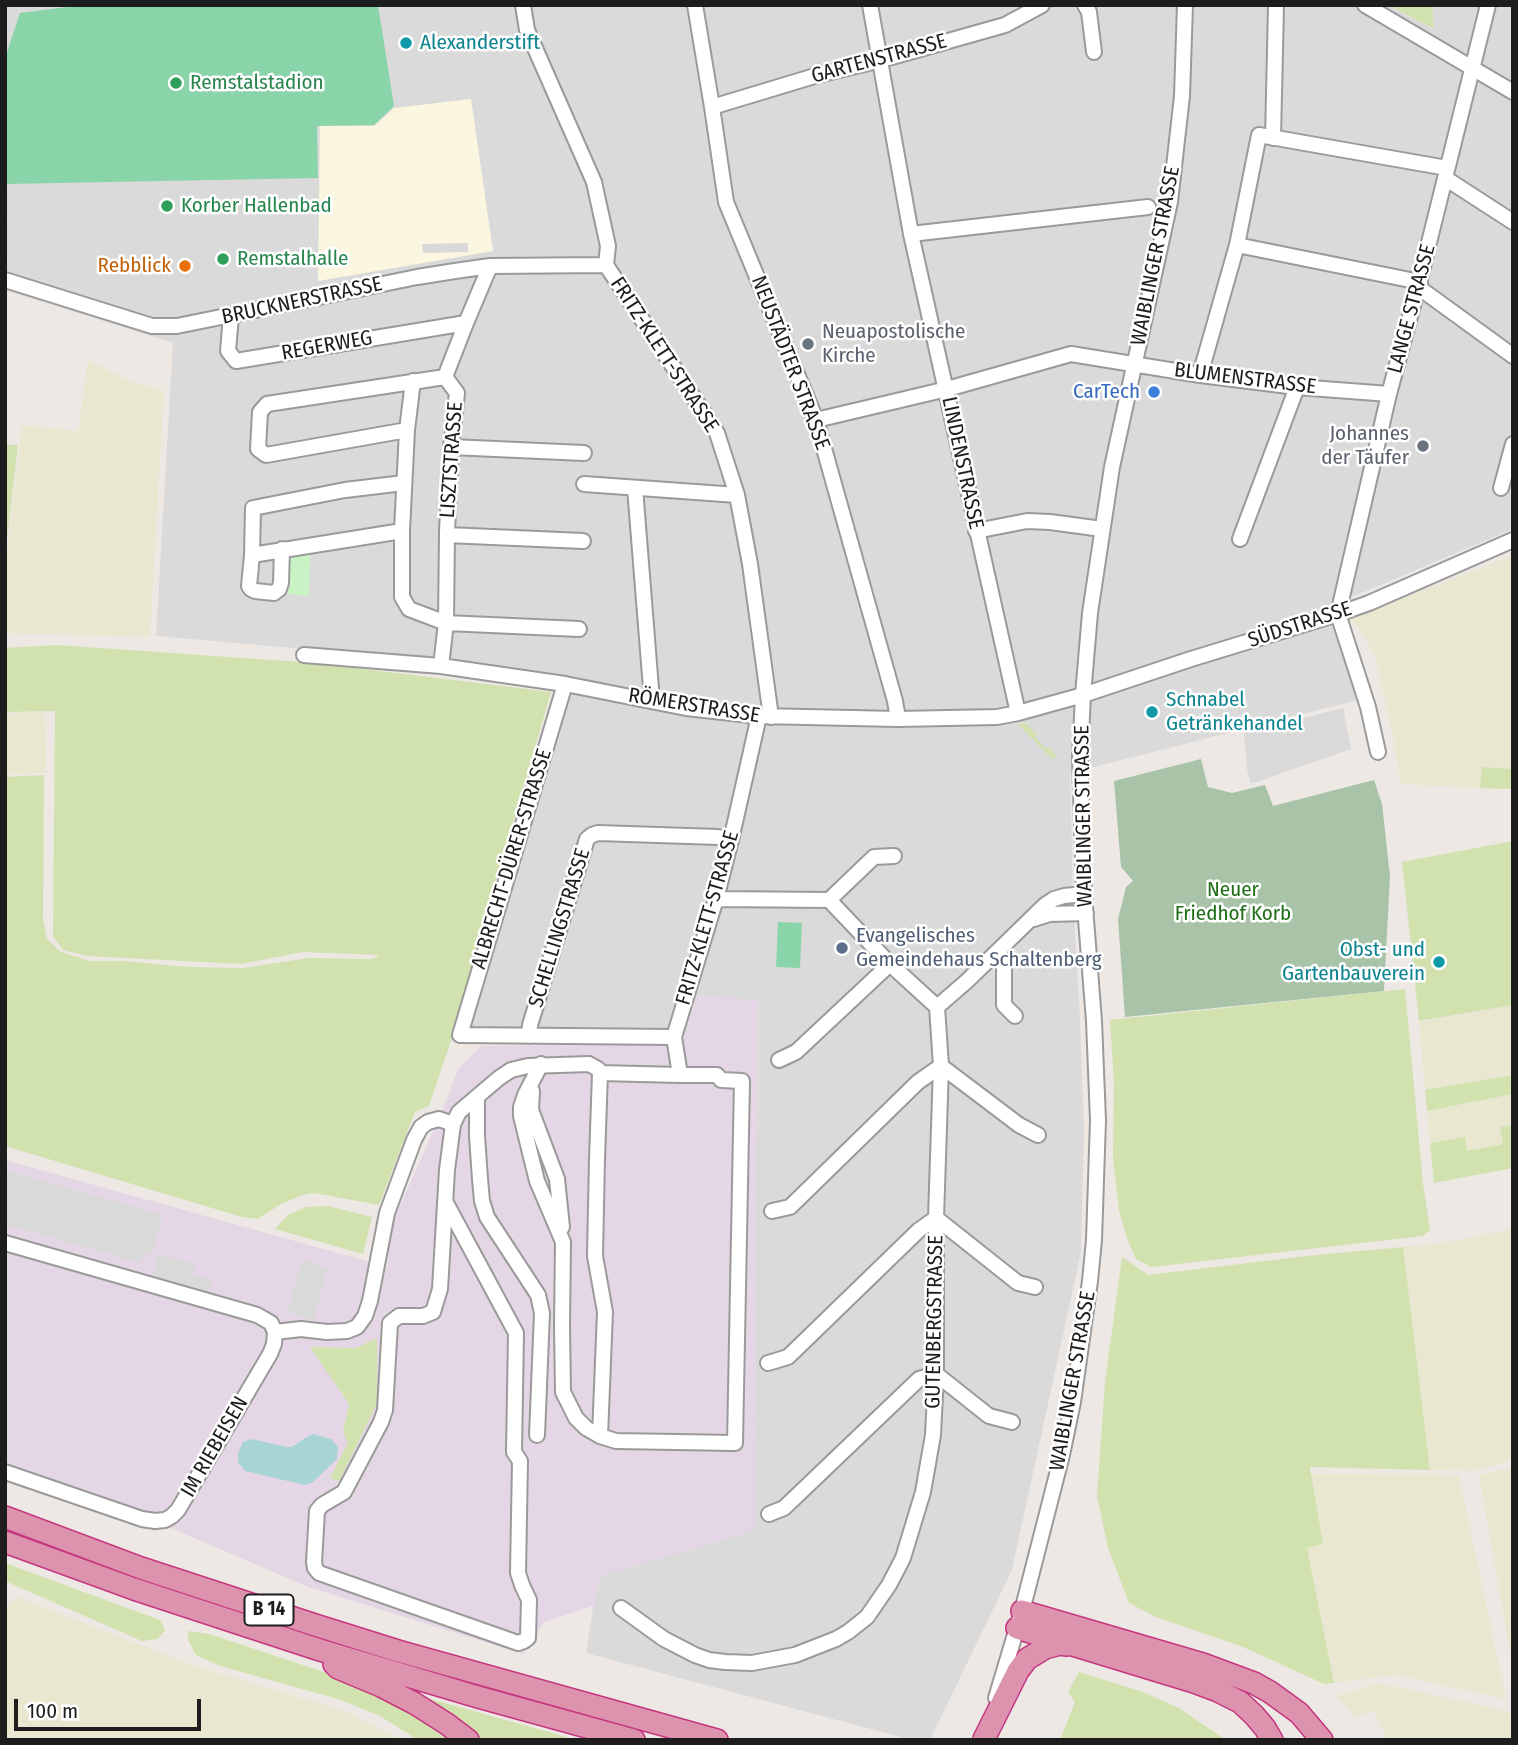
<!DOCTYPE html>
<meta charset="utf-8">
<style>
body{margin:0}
#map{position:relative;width:1518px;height:1745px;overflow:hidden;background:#ede8e4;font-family:"Fira Sans Condensed",sans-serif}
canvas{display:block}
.frame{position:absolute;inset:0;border:7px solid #1d1d1d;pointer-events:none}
.scale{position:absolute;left:14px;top:1699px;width:187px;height:32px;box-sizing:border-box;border:4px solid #1d1d1d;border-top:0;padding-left:9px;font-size:21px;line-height:24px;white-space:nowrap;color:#1d1d1d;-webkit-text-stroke:5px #fff;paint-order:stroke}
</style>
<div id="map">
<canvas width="1518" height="1745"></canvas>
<div class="frame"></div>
<div class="scale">100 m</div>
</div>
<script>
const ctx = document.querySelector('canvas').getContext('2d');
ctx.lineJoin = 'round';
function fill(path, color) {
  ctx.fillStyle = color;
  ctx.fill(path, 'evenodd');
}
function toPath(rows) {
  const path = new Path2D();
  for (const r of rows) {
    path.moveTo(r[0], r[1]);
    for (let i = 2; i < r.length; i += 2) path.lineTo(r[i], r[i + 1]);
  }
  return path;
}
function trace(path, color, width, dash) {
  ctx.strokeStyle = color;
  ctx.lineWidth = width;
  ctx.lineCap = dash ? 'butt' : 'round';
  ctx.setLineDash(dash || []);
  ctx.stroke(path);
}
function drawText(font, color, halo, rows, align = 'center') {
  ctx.font = font + ' "Fira Sans Condensed",sans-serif';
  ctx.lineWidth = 5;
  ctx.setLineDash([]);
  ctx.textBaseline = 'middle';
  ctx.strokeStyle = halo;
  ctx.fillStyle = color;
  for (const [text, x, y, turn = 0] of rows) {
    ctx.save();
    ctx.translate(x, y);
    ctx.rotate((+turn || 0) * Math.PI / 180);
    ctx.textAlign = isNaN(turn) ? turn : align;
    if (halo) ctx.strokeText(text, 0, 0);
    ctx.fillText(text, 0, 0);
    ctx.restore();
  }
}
const residential = toPath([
 [5,5,1388,5,1433,29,1432,5,1513,5,1513,529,1333,605,1362,699,1070,773,1073,895,1080,1019,1084,1130,1081,1252,1012,1570,930,1740,912,1740,586,1653,598,1575,758,1001,697,995,682,1044,451,1041,559,675,419,659,156,636,173,343,5,290]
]);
const industrial = toPath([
 [697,995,758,1000,754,1531,600,1576,595,1605,544,1622,524,1654,308,1587,155,1521,5,1468,5,1160,388,1267,389,1230,441,1114,458,1069,481,1046,682,1044]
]);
const education = toPath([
 [471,99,493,251,318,281,320,126,374,126,394,108]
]);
const farmland = toPath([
 [88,360,131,382,164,391,150,637,5,633,5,568,22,425,78,431],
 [1513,554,1513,769,1482,767,1480,788,1401,784,1390,722,1374,654,1360,630,1348,619,1499,561],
 [45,712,46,773,5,775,5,713],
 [1513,1005,1513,1075,1425,1090,1419,1022],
 [1513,1094,1513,1125,1500,1128,1503,1144,1467,1151,1464,1137,1430,1143,1427,1111],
 [1513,1229,1513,1460,1474,1471,1430,1470,1403,1247,1443,1243],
 [1513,1467,1513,1669,1479,1475],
 [1312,1474,1459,1475,1506,1699,1396,1675,1334,1683,1307,1547,1323,1544],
 [17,1597,192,1665,345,1711,402,1740,5,1740,5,1606],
 [1378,1683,1508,1711,1513,1720,1513,1740,1388,1740,1373,1710,1356,1718,1336,1696]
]);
const grass = toPath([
 [1388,5,1432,5,1434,29],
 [5,445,18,445,5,556],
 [57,645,315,663,551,692,473,961,449,1047,429,1106,415,1112,379,1205,314,1193,303,1195,281,1204,258,1219,242,1217,5,1146,5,777,44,775,43,919,47,939,61,952,90,961,123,961,188,967,243,968,309,958,373,959,379,955,303,952,241,964,87,956,63,950,53,936,55,711,5,712,5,648],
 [1026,723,1037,735,1035,737,1046,749,1048,747,1056,756,1053,760,1018,724],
 [1482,767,1513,769,1513,789,1480,788],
 [1513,841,1513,1005,1419,1021,1402,862],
 [1405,989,1423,1184,1430,1230,1423,1236,1151,1267,1136,1259,1127,1239,1119,1210,1113,1158,1114,1083,1110,1020],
 [1513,1075,1513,1094,1427,1111,1425,1090],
 [1513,1125,1513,1168,1434,1183,1430,1143,1465,1137,1467,1151,1503,1144,1500,1127],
 [328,1206,372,1217,363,1254,275,1229,288,1215,306,1207],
 [1403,1247,1430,1470,1310,1467,1323,1544,1307,1548,1334,1683,1324,1684,1243,1647,1156,1617,1129,1603,1108,1548,1097,1496,1105,1382,1122,1257,1148,1275,1307,1256],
 [377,1338,377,1404,339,1481,330,1478,348,1443,343,1432,349,1404,310,1347,356,1348],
 [5,1563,160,1620,165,1630,158,1639,142,1641,5,1581],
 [188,1631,209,1634,348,1680,406,1708,454,1740,418,1740,380,1716,338,1699,220,1666,196,1655,188,1640],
 [1079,1672,1143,1692,1179,1708,1226,1740,1060,1740,1075,1702,1068,1692],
 [409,1693,577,1740,477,1740]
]);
const cemetery = toPath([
 [1201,759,1208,787,1232,793,1265,785,1273,806,1374,780,1382,804,1390,876,1384,991,1125,1017,1118,919,1126,887,1133,881,1121,867,1114,781]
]);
const park = toPath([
 [310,552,309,596,287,594,289,556]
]);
const pitch = toPath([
 [82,5,378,5,394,106,374,125,317,126,318,178,6,184,5,58,20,13],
 [778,922,802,923,800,968,776,967]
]);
const parking = toPath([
 [104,186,105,218,5,220,5,187],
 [94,222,94,254,5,255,5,224],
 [468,243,468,252,423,253,422,244],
 [371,540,393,540,393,599,369,599],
 [282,550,279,589,255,591,252,555],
 [1343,708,1351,749,1251,784,1247,769,1244,733],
 [672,776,678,786,684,780,680,797,693,799,692,819,674,819,671,830,658,830],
 [815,908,824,911,832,918,830,923,823,919,813,917,794,918,794,909],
 [5,1170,163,1215,151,1254,143,1255,141,1263,5,1224],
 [158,1254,195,1264,192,1275,212,1280,209,1291,152,1275],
 [302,1260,328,1268,313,1320,287,1312]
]);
const water = toPath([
 [313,1434,331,1439,338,1447,337,1459,313,1482,305,1485,245,1471,238,1462,238,1453,243,1442,252,1439,286,1447,292,1447,305,1438]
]);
const minor = toPath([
 [523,5,527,30,594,182,608,246,606,265,717,433,737,495,750,564,771,717],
 [695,5,712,107,726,202,816,420,895,701,898,719],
 [870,5,911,234,1018,713],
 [1085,5,1089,12,1094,52],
 [1365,5,1513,92],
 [712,107,818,75,881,60,1005,25,1042,5],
 [1273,138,1276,5],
 [1445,178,1513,222],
 [911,234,1148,207],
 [1237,245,1420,282],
 [5,280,152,326,177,326,417,277,455,271,490,266,606,265],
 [1418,287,1513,356],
 [231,316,228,351,236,361,466,323],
 [1200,375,1237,245,1259,135,1447,168],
 [445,377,466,323,490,266],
 [413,381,407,430,402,531,402,597,409,609,446,623,579,629],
 [816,420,947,389,1071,354,1200,375,1297,387,1389,394],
 [407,430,266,455,258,449,260,412,267,404,445,377],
 [451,447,584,453],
 [584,484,737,495],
 [635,488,652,701],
 [1501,488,1513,444],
 [976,531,1027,521,1050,522,1102,529],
 [447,535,583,541],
 [1240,539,1297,387],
 [282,549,281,583,279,589,274,593,255,591,251,589,249,586,252,555,253,508,345,490,404,483],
 [252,555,402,531],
 [304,655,441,666,565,684,686,708,759,716,898,719,997,717,1018,713,1083,695,1191,659,1338,614,1369,603,1513,540],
 [441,666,446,623,447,532,451,447,457,393,445,377],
 [565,684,460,1035,674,1037],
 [1378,752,1368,707,1338,614,1389,394,1418,287,1488,5],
 [829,900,874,857,894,856],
 [1034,919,1049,914,1086,913],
 [998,951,1004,961,1004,1005,1015,1016],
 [937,1007,967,981,1045,905,1054,899,1064,896,1084,894],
 [529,1036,530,1025,587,839,592,835,598,833,718,837,731,840],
 [779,1060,796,1052,890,964],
 [541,1064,525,1095,521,1107,521,1116,537,1181,563,1242,562,1326,563,1392,576,1418,586,1428,600,1436],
 [600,1073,597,1159,595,1256,605,1312,600,1436,616,1441,735,1443,742,1081,721,1080,717,1075,680,1075],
 [532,1091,531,1110,557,1179,562,1227],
 [477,1097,477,1136,480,1179,482,1201,487,1217,538,1295,542,1313,537,1435],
 [445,1201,516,1333,514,1452,520,1461,518,1573,522,1585,529,1600,528,1638,524,1641,518,1643,319,1573,315,1568,314,1562,317,1511,322,1505,344,1492,381,1422,385,1410,390,1323,399,1316,423,1316,433,1312,440,1289,447,1170,453,1124,459,1112,499,1078,511,1070,528,1066,589,1064,598,1069,600,1073,680,1075,674,1037,716,899,731,840,759,716],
 [772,1211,790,1207,918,1082,941,1066,1019,1125,1038,1135],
 [5,1243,257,1315,271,1323,275,1332,274,1344,270,1354,178,1510,172,1516,165,1520,155,1521,142,1519,5,1472],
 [275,1332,301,1329,327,1332,347,1331,357,1327,365,1316,370,1301,387,1213,414,1140,421,1127,428,1122,439,1119,453,1124],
 [768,1363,788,1357,919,1230,936,1218,1018,1283,1035,1287],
 [769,1514,784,1508,919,1379,936,1374,989,1416,1012,1422],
 [621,1608,664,1639,695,1655,709,1660,725,1662,752,1663,795,1655,836,1639,848,1632,867,1617,889,1585,903,1558,923,1492,933,1435,936,1374,936,1218,941,1066,937,1007,890,964,829,900,716,899],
 [996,1698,1022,1611,1062,1455,1073,1402,1090,1281,1094,1240,1098,1120,1094,1021,1084,894,1080,757,1083,695,1090,613,1112,467,1170,202,1182,96,1185,5]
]);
const highway = toPath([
 [5,1517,141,1568,315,1625,398,1651,717,1740],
 [5,1542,134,1589,320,1650,478,1697,634,1740],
 [1022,1611,1203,1664,1254,1683,1270,1692,1299,1713,1322,1740],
 [1017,1628,1194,1682,1218,1691,1240,1702,1254,1715,1265,1728,1272,1740],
 [334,1664,338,1668,381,1686,414,1703,447,1724,468,1740],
 [984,1739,1018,1671,1027,1659,1045,1648,1060,1644,1067,1645]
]);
const markers = [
 [406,43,7,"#0f9aa8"],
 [176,83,7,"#2e9e5b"],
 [167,206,7,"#2e9e5b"],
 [223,259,7,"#2e9e5b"],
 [185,266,7,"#e8710a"],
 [808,344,7,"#6b7280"],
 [1154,392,7,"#3f7fe0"],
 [1423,446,7,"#6b7280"],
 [1152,712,7,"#0f9aa8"],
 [842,948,7,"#5c6f8a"],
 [1439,962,7,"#0f9aa8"]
];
const shields = [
 [269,1610,49]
];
const shieldNames = [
 ["B 14",269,1610]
];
const cultureNames = [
 ["Alexanderstift",420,43],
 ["Schnabel",1166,700],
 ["Getränkehandel",1166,724],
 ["Obst- und",1425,950,"right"],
 ["Gartenbauverein",1425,974,"right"]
];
const streetNames = [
 ["GARTENSTRASSE",879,59,-15],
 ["WAIBLINGER STRASSE",1156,256,-79],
 ["BRUCKNERSTRASSE",302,301,-12],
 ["LANGE STRASSE",1412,309,-75],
 ["REGERWEG",327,346,-10],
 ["FRITZ-KLETT-STRASSE",664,355,57],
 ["NEUSTÄDTER STRASSE",790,363,69],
 ["BLUMENSTRASSE",1245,379,7],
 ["LISZTSTRASSE",452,460,-86],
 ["LINDENSTRASSE",962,463,78],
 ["SÜDSTRASSE",1300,625,-18],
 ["RÖMERSTRASSE",694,706,9],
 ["WAIBLINGER STRASSE",1084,816,-91],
 ["ALBRECHT-DÜRER-STRASSE",512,859,-73],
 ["FRITZ-KLETT-STRASSE",708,918,-74],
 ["SCHELLINGSTRASSE",560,928,-73],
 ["GUTENBERGSTRASSE",935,1322,-89],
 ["WAIBLINGER STRASSE",1073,1381,-80],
 ["IM RIEBEISEN",215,1447,-60]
];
const leisureNames = [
 ["Remstalstadion",190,83],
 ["Korber Hallenbad",181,206],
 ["Remstalhalle",237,259]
];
const foodNames = [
 ["Rebblick",171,266]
];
const worshipNames = [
 ["Neuapostolische",822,332],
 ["Kirche",822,356],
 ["Johannes",1409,434,"right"],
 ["der Täufer",1409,458,"right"]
];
const shopNames = [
 ["CarTech",1140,392]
];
const parkNames = [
 ["Neuer",1233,890],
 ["Friedhof Korb",1233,914]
];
const serviceNames = [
 ["Evangelisches",856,936],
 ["Gemeindehaus Schaltenberg",856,960]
];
fill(residential, '#dbdada');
fill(industrial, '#e5d6e5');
fill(education, '#fbf6df');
fill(farmland, '#eae7d1');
fill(grass, '#d1e2af');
fill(cemetery, '#a8c3a7');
fill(park, '#c9f3c5');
fill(pitch, '#8ad4aa');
fill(parking, '#d9d9d9');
fill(water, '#a9d4d6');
trace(minor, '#9a9a9a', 18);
trace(highway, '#c53680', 24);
trace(minor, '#fff', 14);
trace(highway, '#dd93ae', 21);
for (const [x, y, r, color] of markers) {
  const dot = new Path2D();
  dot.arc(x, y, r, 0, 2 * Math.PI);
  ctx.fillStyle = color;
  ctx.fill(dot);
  trace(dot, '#fff', 2.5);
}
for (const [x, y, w] of shields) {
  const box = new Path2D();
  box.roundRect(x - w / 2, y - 15.5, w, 31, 5);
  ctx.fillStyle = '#fff';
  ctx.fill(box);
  trace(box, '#1d1d1d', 2);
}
drawText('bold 19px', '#1d1d1d', null, shieldNames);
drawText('21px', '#0d838f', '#fff', cultureNames, 'left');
drawText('21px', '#1d1d1d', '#fff', streetNames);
drawText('21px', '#27864d', '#fff', leisureNames, 'left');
drawText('21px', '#c56008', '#fff', foodNames, 'right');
drawText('21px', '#5b616d', '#fff', worshipNames, 'left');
drawText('21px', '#366cbe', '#fff', shopNames, 'right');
drawText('21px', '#1f6f17', '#fff', parkNames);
drawText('21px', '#4e5e75', '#fff', serviceNames, 'left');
</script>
